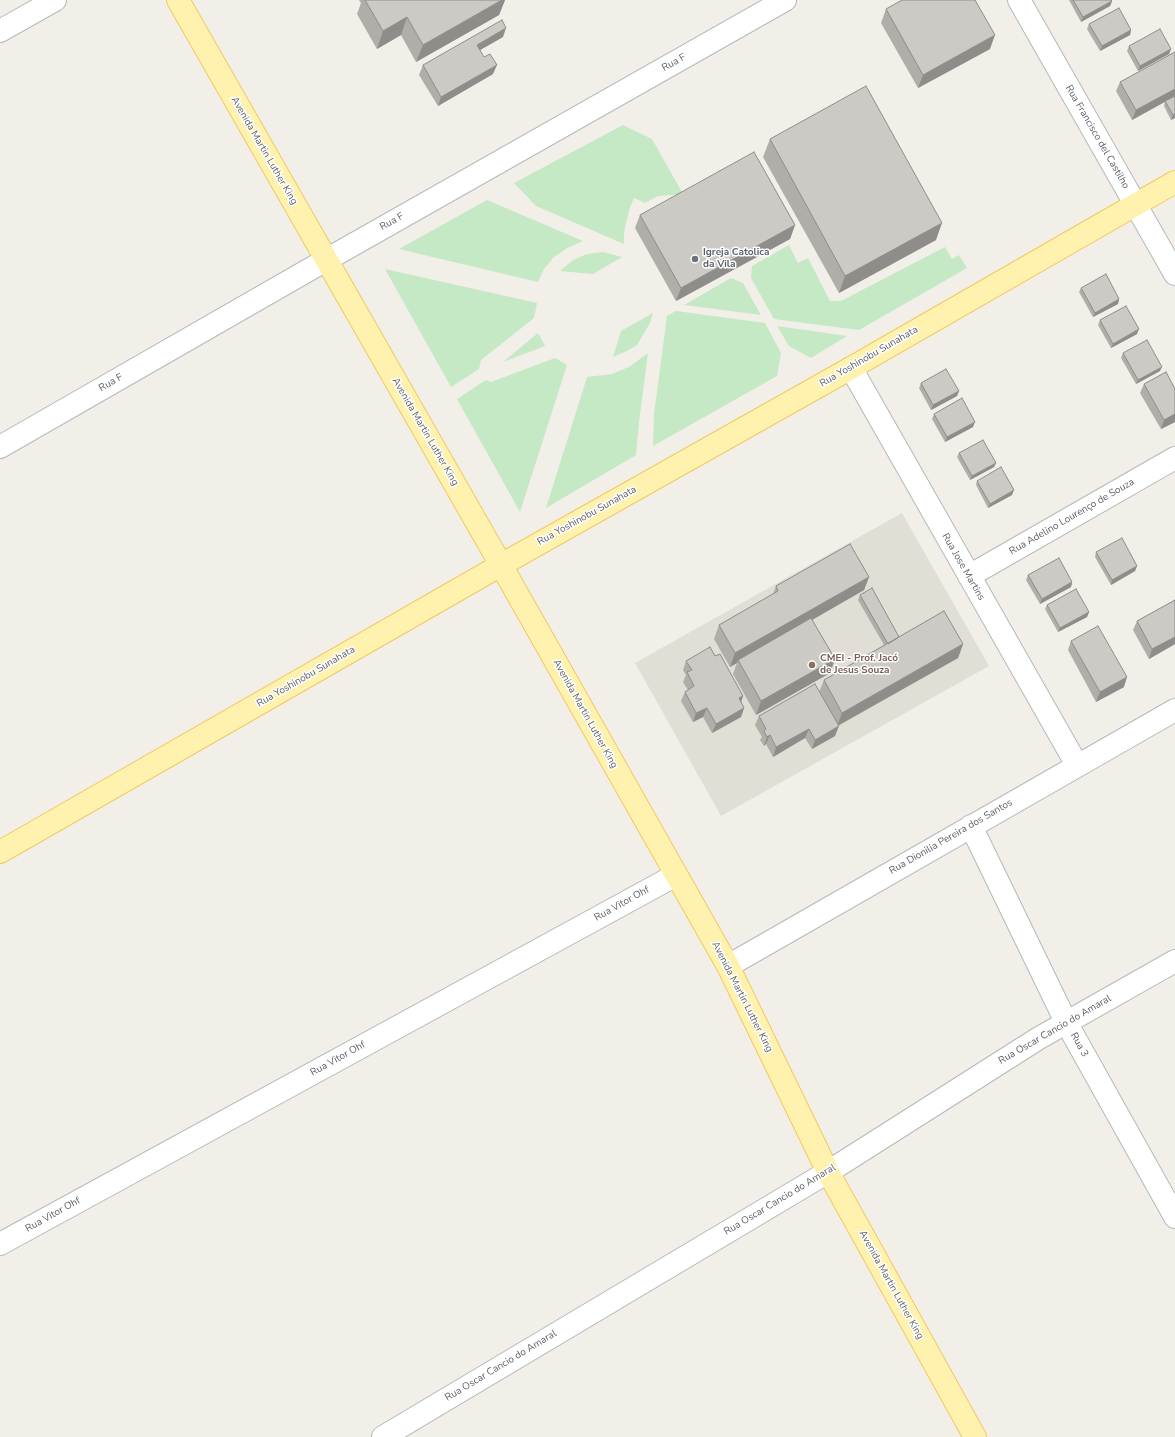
<!DOCTYPE html>
<meta charset="utf-8">
<style>
body{margin:0}
canvas{display:block;background:#f1efe8}
</style>
<canvas width="1175" height="1437"></canvas>
<script>
const ctx = document.querySelector('canvas').getContext('2d');
ctx.lineJoin = 'round';
function fill(path, color) {
  ctx.fillStyle = color;
  ctx.fill(path, 'evenodd');
}
function toPath(rows) {
  const path = new Path2D();
  for (const r of rows) {
    path.moveTo(r[0], r[1]);
    for (let i = 2; i < r.length; i += 2) path.lineTo(r[i], r[i + 1]);
  }
  return path;
}
function trace(path, color, width, dash) {
  ctx.strokeStyle = color;
  ctx.lineWidth = width;
  ctx.lineCap = dash ? 'butt' : 'round';
  ctx.setLineDash(dash || []);
  ctx.stroke(path);
}
function drawText(font, color, halo, rows, align = 'center') {
  ctx.font = font + ' "Nunito Sans",sans-serif';
  ctx.lineWidth = 3;
  ctx.setLineDash([]);
  ctx.textBaseline = 'middle';
  ctx.strokeStyle = halo;
  ctx.fillStyle = color;
  for (const [text, x, y, turn = 0] of rows) {
    ctx.save();
    ctx.translate(x, y);
    ctx.rotate((+turn || 0) * Math.PI / 180);
    ctx.textAlign = isNaN(turn) ? turn : align;
    if (halo) ctx.strokeText(text, 0, 0);
    ctx.fillText(text, 0, 0);
    ctx.restore();
  }
}
const education = toPath([
 [902,513,989,666,721,816,635,663]
]);
const green = toPath([
 [623,125,652,139,683,194,658,196,645,203,634,198,629,210,624,233,624,244,536,206,514,183],
 [487,200,583,241,567,248,554,257,544,269,538,282,399,249],
 [789,245,798,263,808,258,830,301,841,301,945,247,952,259,959,255,967,268,859,330,774,319,751,278,752,266],
 [603,252,622,257,593,274,560,271,573,260,587,254],
 [385,269,537,303,534,318,481,360,479,369,451,387],
 [731,278,743,283,761,315,684,305],
 [676,311,765,323,781,353,777,376,653,446,654,414,667,316],
 [653,313,650,323,637,345,627,351,613,357,621,331],
 [777,326,847,336,811,358,789,346],
 [538,333,545,346,503,362],
 [648,353,639,422,636,455,546,508,587,377,612,374,629,367],
 [555,358,567,365,520,512,457,399,486,380,491,382]
]);
const minor = toPath([
 [1019,0,1175,274],
 [0,31,55,0],
 [851,368,1077,765],
 [0,447,326,260,785,0],
 [969,576,1175,458],
 [971,826,1066,1022,1175,1217],
 [728,966,1175,710],
 [0,1244,676,875],
 [383,1437,828,1172,1039,1038,1175,961]
]);
const major = toPath([
 [178,0,501,565,728,966,828,1172,975,1437],
 [0,852,501,565,851,368,1175,182]
]);
const wall = toPath([
 [359,0,505,0,499,15,416,62,401,35,377,49,357,14,361,3],
 [1069,0,1111,0,1112,1,1110,6,1081,22],
 [886,9,990,49,918,88,881,23],
 [1089,24,1131,30,1130,35,1100,51,1087,29],
 [503,37,480,50,493,74,438,106,419,75,423,65],
 [1129,46,1171,49,1169,54,1138,71,1127,51],
 [1175,52,1175,118,1171,120,1164,106,1165,102,1132,120,1116,91,1120,82],
 [770,139,936,240,839,293,763,157],
 [640,215,795,225,790,239,676,301,635,228],
 [1081,288,1119,299,1118,304,1093,317,1079,292],
 [1100,320,1137,334,1111,348,1098,325],
 [1123,353,1160,371,1136,384,1121,358],
 [921,383,959,391,957,396,931,410,919,388],
 [1144,384,1175,389,1175,422,1161,429,1140,393],
 [934,414,973,427,945,442,932,419],
 [959,453,996,463,994,467,970,480,957,457],
 [977,481,1012,495,988,508,976,485],
 [1096,552,1137,566,1135,571,1111,585,1095,557],
 [1028,575,1072,582,1071,587,1040,604,1026,580],
 [869,577,864,590,812,620,835,659,830,673,756,715,733,674,737,663,730,667,714,639,719,625,773,594,776,586],
 [860,595,899,637,963,644,958,658,838,726,835,736,812,749,805,738,773,757,766,744,764,746,760,740,762,737,755,725,759,716,819,692,824,680,884,645,858,600],
 [1175,600,1175,644,1149,659,1133,630,1137,621],
 [1047,605,1089,612,1087,617,1058,632,1045,609],
 [1071,641,1124,687,1096,702,1068,650],
 [715,656,743,696,741,702,744,708,741,717,712,733,703,717,693,722,681,701,685,692,688,690,683,682,686,675,683,670,686,661]
]);
const shadedWall = toPath([
 [502,0,505,0,499,15,416,62,423,45],
 [1112,1,1110,6,1081,22,1083,17],
 [407,17,401,35,377,49,383,31],
 [506,28,503,37,473,54,477,45],
 [1131,30,1130,35,1100,51,1102,46],
 [995,35,990,49,918,88,923,75],
 [1171,49,1169,54,1138,71,1140,66],
 [497,65,493,74,438,106,441,97],
 [1175,89,1175,96,1132,120,1136,110],
 [1175,114,1175,118,1171,120,1173,115],
 [942,223,936,240,839,293,845,276],
 [795,225,790,239,676,301,681,288],
 [1119,299,1118,304,1093,317,1095,313],
 [1139,329,1137,334,1111,348,1113,344],
 [1162,367,1160,371,1136,384,1138,380],
 [959,391,957,396,931,410,933,405],
 [1175,414,1175,422,1161,429,1164,420],
 [975,422,973,427,945,442,947,437],
 [996,463,994,467,970,480,972,476],
 [1014,490,1012,495,988,508,990,504],
 [1137,566,1135,571,1111,585,1112,580],
 [869,577,864,590,739,662,738,660,737,663,730,667,735,653],
 [1072,582,1071,587,1040,604,1042,599],
 [1089,612,1087,617,1058,632,1060,628],
 [1175,637,1175,644,1149,659,1152,649],
 [963,644,958,658,837,726,842,713],
 [835,659,830,673,756,715,761,701],
 [1127,677,1124,687,1096,702,1100,692],
 [743,696,740,705,739,698],
 [707,708,703,717,693,722,696,713],
 [744,708,741,717,712,733,716,724],
 [839,726,835,736,812,749,815,740],
 [809,729,805,738,773,757,776,747],
 [770,735,766,744,764,746,767,737]
]);
const building = toPath([
 [365,0,502,0,423,45,407,17,383,31,365,0],
 [902,0,975,0,995,35,923,75,886,9,902,0],
 [1073,0,1111,0,1112,1,1083,17,1073,0],
 [1119,8,1131,30,1102,46,1089,24,1119,8],
 [502,20,506,28,477,45,484,57,490,54,497,65,441,97,423,65,502,20],
 [1160,29,1171,49,1140,66,1129,46,1160,29],
 [1175,52,1175,89,1136,110,1120,82,1175,52],
 [866,86,942,223,845,276,770,139,866,86],
 [1175,96,1175,114,1173,115,1165,101,1175,96],
 [754,152,795,225,681,288,640,215,754,152],
 [1106,274,1119,299,1095,313,1081,288,1106,274],
 [1126,306,1139,329,1113,344,1100,320,1126,306],
 [1147,340,1162,367,1138,380,1123,353,1147,340],
 [946,369,959,391,933,405,921,383,946,369],
 [1166,372,1175,389,1175,414,1164,420,1144,384,1166,372],
 [962,398,975,422,947,437,934,414,962,398],
 [983,440,996,463,972,476,959,453,983,440],
 [1001,467,1014,490,990,504,977,481,1001,467],
 [1122,538,1137,566,1112,580,1096,552,1122,538],
 [850,544,869,577,735,653,719,625,778,591,776,586,850,544],
 [1059,558,1072,582,1042,599,1028,575,1059,558],
 [872,588,899,637,888,644,860,595,872,588],
 [1076,589,1089,612,1060,628,1047,605,1076,589],
 [1175,600,1175,637,1152,649,1137,621,1175,600],
 [944,611,963,644,842,713,824,680,944,611],
 [811,618,835,659,761,701,738,660,811,618],
 [1098,626,1127,677,1100,692,1071,641,1098,626],
 [710,647,715,656,720,654,743,696,739,698,744,708,716,724,707,708,696,713,685,692,694,686,687,672,692,670,686,661,710,647],
 [815,684,839,726,815,740,809,729,776,747,770,735,767,737,764,731,766,729,759,716,815,684]
]);
const markers = [
 [695,259,4,"#6b7280"],
 [812,665,4,"#8d6e63"]
];
const streetNames = [
 ["Rua F",674,63,-29],
 ["Rua Francisco del Castilho",1097,137,60],
 ["Avenida Martin Luther King",264,151,60],
 ["Rua F",392,222,-29],
 ["Rua Yoshinobu Sunahata",869,357,-30],
 ["Rua F",111,383,-30],
 ["Avenida Martin Luther King",425,432,60],
 ["Rua Yoshinobu Sunahata",587,516,-29],
 ["Rua Adelino Lourenço de Souza",1072,517,-30],
 ["Rua Jose Martins",963,567,60],
 ["Rua Yoshinobu Sunahata",306,677,-30],
 ["Avenida Martin Luther King",585,714,61],
 ["Rua Dionilia Pereira dos Santos",951,837,-30],
 ["Rua Vitor Ohf",622,904,-29],
 ["Avenida Martin Luther King",742,997,63],
 ["Rua Oscar Cancio do Amaral",1055,1030,-30],
 ["Rua 3",1079,1045,61],
 ["Rua Vitor Ohf",338,1059,-29],
 ["Rua Oscar Cancio do Amaral",780,1200,-31],
 ["Rua Vitor Ohf",53,1215,-29],
 ["Avenida Martin Luther King",891,1285,61],
 ["Rua Oscar Cancio do Amaral",501,1366,-31]
];
const worshipNames = [
 ["Igreja Catolica",703,253],
 ["da Vila",703,265]
];
const educationNames = [
 ["CMEI - Prof. Jacó",820,659],
 ["de Jesus Souza",820,671]
];
fill(education, '#e1ded6');
fill(green, '#c5e8c5');
trace(minor, '#b5b8bc', 24);
trace(major, '#f2c960', 24);
trace(minor, '#fff', 22);
trace(major, '#fff2af', 22);
fill(wall, '#afaea9');
fill(shadedWall, '#8f8d8a');
fill(building, '#cccac5');
trace(building, '#8f8d8a', 1);
for (const [x, y, r, color] of markers) {
  const dot = new Path2D();
  dot.arc(x, y, r, 0, 2 * Math.PI);
  ctx.fillStyle = color;
  ctx.fill(dot);
  trace(dot, '#fff', 1.5);
}
drawText('10px', '#5f6368', '#fff', streetNames);
drawText('bold 10px', '#5b616d', '#fff', worshipNames, 'left');
drawText('bold 10px', '#785e54', '#fff', educationNames, 'left');
</script>
